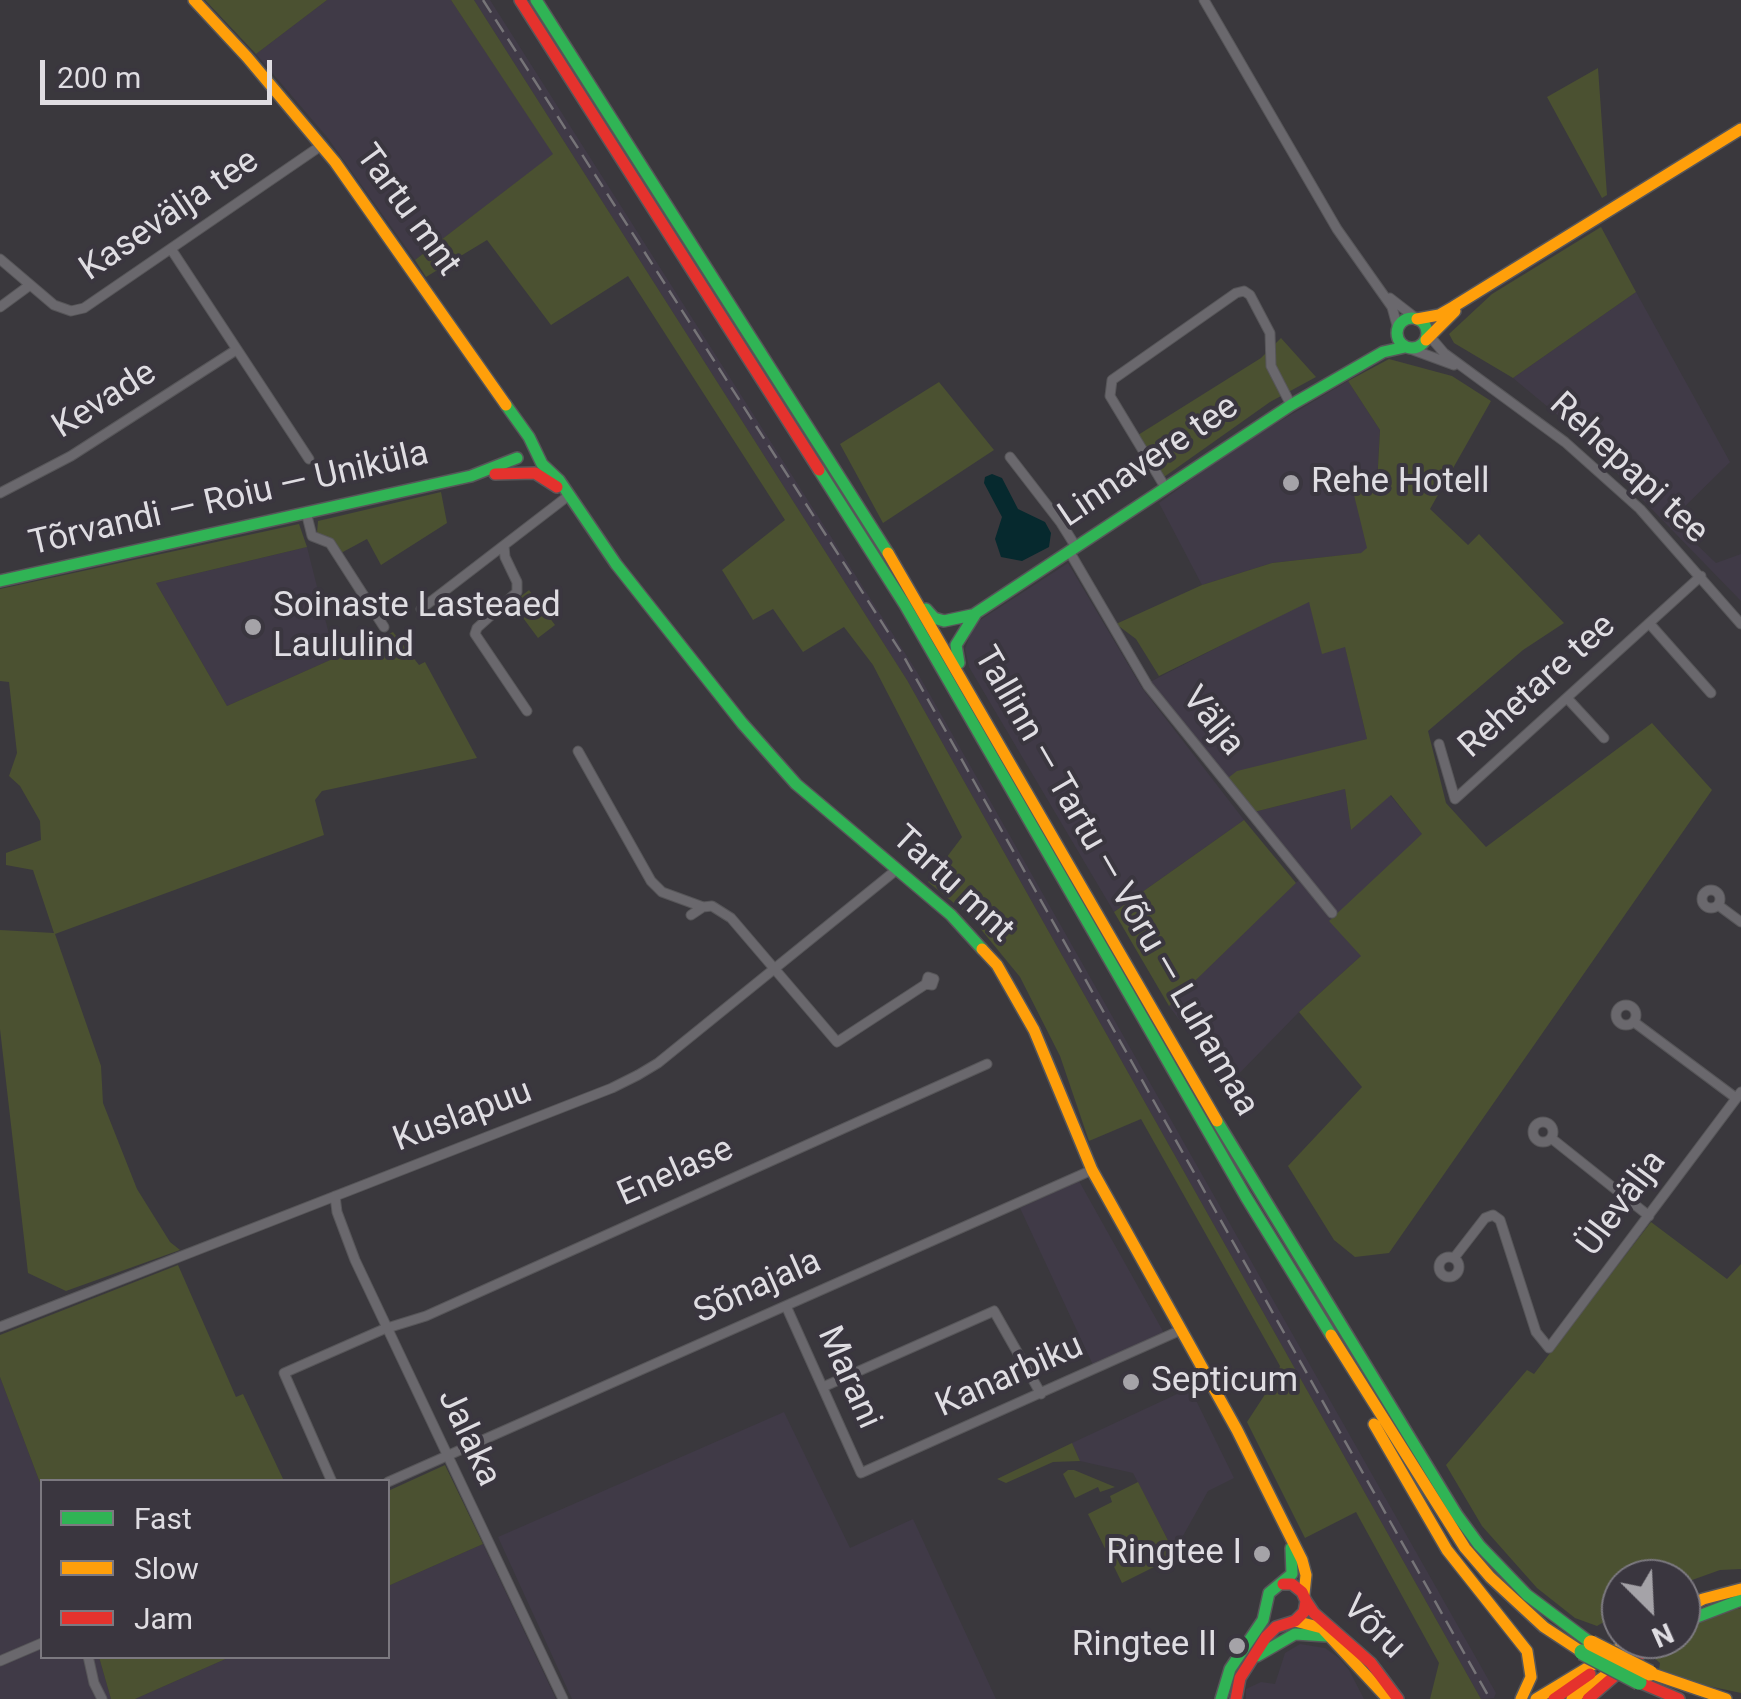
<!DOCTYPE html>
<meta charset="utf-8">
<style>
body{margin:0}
#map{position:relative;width:1741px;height:1699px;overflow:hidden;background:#3a383d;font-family:Roboto,sans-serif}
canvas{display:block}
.legend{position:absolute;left:40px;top:1479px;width:350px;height:180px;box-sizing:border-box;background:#3a363f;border:2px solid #7c7980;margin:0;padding:12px 18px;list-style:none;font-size:30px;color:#dfdde2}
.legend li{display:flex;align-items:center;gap:20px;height:50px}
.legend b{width:50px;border:2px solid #7c7980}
.north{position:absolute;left:1601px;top:1559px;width:100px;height:100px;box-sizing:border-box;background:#3a363f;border:2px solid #7c7980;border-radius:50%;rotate:156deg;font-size:28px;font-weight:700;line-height:40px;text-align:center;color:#dfdde2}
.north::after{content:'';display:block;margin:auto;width:35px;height:45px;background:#a5a3a8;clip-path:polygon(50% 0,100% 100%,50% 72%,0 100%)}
.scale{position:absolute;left:40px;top:60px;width:232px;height:45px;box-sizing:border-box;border:5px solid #dfdde2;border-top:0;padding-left:12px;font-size:30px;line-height:35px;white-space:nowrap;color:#dfdde2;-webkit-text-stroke:8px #3a363f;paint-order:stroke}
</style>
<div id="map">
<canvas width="1741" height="1699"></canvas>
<ul class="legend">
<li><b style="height:12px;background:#30b455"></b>Fast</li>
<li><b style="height:12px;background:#ff9f0a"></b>Slow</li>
<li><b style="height:12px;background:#e5322d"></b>Jam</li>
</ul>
<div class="north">N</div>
<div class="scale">200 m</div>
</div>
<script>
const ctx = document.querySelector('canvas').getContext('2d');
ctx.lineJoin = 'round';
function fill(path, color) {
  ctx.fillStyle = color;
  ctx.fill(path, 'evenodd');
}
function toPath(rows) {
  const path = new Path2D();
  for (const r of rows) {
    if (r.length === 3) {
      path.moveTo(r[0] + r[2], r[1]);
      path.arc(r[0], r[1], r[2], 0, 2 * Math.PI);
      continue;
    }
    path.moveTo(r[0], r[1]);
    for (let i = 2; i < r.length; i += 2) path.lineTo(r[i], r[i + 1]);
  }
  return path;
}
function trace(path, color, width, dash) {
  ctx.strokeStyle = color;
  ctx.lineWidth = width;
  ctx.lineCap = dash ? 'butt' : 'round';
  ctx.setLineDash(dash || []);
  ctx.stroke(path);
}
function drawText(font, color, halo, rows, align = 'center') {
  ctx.font = font + ' Roboto,sans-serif';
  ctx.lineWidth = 8;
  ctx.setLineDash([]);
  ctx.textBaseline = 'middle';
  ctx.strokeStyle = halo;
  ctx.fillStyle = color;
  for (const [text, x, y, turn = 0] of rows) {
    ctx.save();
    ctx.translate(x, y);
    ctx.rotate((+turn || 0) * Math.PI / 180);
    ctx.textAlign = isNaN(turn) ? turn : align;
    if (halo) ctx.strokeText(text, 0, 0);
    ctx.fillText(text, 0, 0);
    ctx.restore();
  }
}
const built = toPath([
 [327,0,451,0,554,154,415,260,327,137,256,54],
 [474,0,490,0,917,672,1496,1693,1494,1698,1481,1699,907,680],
 [1636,292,1730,462,1671,520,1716,563,1741,554,1741,601,1572,427,1513,378],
 [1348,381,1380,430,1377,483,1414,534,1362,553,1272,563,1202,585,1159,503,1236,447],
 [307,547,335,658,227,706,156,583],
 [1068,563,1142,688,1244,820,1114,912,969,667,965,649,974,624],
 [1308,601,1345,646,1367,739,1228,778,1150,682],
 [1345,789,1351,830,1390,795,1423,835,1361,956,1299,1012,1228,1085,1169,1006,1304,875,1254,812],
 [1079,1181,1164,1333,1093,1365,1020,1208],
 [0,1377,42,1488,42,1656,99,1657,111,1699,0,1699],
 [1190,1388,1234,1478,1208,1491,1174,1552,1133,1473,1080,1461,1072,1443],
 [784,1412,850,1548,913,1519,996,1699,572,1699,498,1537],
 [483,1544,556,1699,135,1699,230,1657,388,1656,388,1586],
 [1300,1644,1325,1648,1339,1658,1349,1670,1364,1699,1246,1699,1246,1689,1261,1682,1275,1684,1285,1653]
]);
const green = toPath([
 [205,0,327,0,256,54],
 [451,0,474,0,907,680,1481,1699,1430,1699,1439,1663,1356,1512,1305,1538,1247,1422,1277,1376,1280,1366,1141,1119,1089,1141,1060,1056,1020,977,970,916,928,882,962,837,873,665,844,627,803,652,773,609,753,620,722,570,785,520,628,276,551,325,487,240,426,277,415,260,553,154],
 [1598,68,1607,195,1602,198,1547,97],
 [1601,227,1636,292,1513,378,1454,343,1449,334,1492,294],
 [1281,338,1316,377,1270,402,1164,477,1138,435,1261,358],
 [1389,359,1452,376,1491,401,1430,509,1468,545,1479,534,1564,623,1523,650,1428,731,1446,803,1486,847,1652,723,1712,790,1389,1253,1355,1257,1334,1240,1288,1166,1362,1087,1299,1012,1361,956,1329,921,1422,834,1391,795,1351,830,1345,789,1254,812,1228,778,1237,771,1367,739,1345,647,1322,654,1309,602,1159,676,1136,639,1116,624,1202,585,1272,563,1361,553,1367,548,1353,491,1377,484,1380,430,1348,381],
 [939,382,994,450,883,523,840,444],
 [441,492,447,523,381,565,367,539,341,553,328,537,317,533,318,521],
 [299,524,307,547,156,583,227,706,393,632,419,665,425,662,477,758,322,791,315,800,324,835,55,934,101,1066,103,1103,137,1189,170,1242,180,1250,66,1291,28,1273,0,1029,0,930,54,933,33,870,6,865,6,853,41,840,40,821,20,786,9,776,17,753,9,682,0,681,0,589],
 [529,590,555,625,538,638,512,603],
 [1244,820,1296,883,1169,1006,1114,912],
 [1651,1222,1727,1279,1741,1264,1741,1569,1720,1570,1681,1584,1681,1579,1621,1579,1621,1612,1597,1626,1575,1618,1537,1588,1482,1526,1446,1465,1527,1370,1534,1374],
 [178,1265,236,1397,243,1394,284,1481,42,1482,42,1488,0,1377,0,1335],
 [1072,1443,1080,1461,1053,1462,1006,1483,997,1479],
 [445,1465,483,1544,388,1586,388,1491],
 [1068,1470,1074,1470,1115,1487,1100,1492,1098,1487,1075,1498,1063,1474],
 [1138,1482,1174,1552,1166,1565,1158,1565,1122,1583,1088,1514,1112,1502,1110,1496],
 [1741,1608,1741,1693,1694,1683,1659,1669,1660,1663,1651,1655,1671,1639,1681,1639,1682,1631,1710,1616],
 [99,1657,99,1656,230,1657,135,1699,111,1699]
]);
const water = toPath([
 [992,474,1002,478,1018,509,1045,522,1051,533,1049,547,1022,561,1001,557,995,539,1002,517,984,483,985,477]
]);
const street = toPath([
 [1204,0,1337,229,1392,307,1398,329],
 [171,249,309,459],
 [0,259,54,305,71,311,84,308,322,145],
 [1390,298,1417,319],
 [0,307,30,285],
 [1427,333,1444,353,1565,442,1640,509,1741,624],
 [1405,347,1454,365],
 [1010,457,1061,523,1076,547],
 [1165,487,1110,396,1112,380,1236,293,1244,291,1250,295,1270,333,1271,366,1291,405],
 [0,493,71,456,236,350],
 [306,512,312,536,330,543,384,627],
 [504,546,505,557,517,582,517,592,477,628,475,634,527,711],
 [1069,551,1148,686,1332,913],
 [421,609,568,496],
 [1649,623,1711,693],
 [1567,698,1604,738],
 [1439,744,1455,799,1701,576],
 [578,751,651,881,662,892,703,907],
 [1711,899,9],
 [1718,905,1741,922],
 [691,915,703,907,712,906,731,918,837,1042,926,984,928,977,934,979,932,985,926,984],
 [1626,1015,10],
 [1634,1022,1736,1098],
 [1543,1132,10],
 [1551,1138,1649,1216],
 [335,1196,337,1212,355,1260,563,1699],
 [1449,1267,10],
 [1454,1258,1485,1218,1493,1215,1500,1220,1536,1332,1549,1348,1741,1092],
 [786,1306,861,1473,1181,1330],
 [0,1327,612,1088,638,1075,658,1063,895,871],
 [823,1387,994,1311,1041,1394],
 [332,1482,284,1373,384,1329,426,1316,987,1064],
 [388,1482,1092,1170],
 [88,1656,94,1683,102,1699],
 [0,1661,42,1643]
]);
const fast = toPath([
 [536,0,888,553],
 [1412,333,15],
 [506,405,529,437,542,464,559,480,616,564,742,723,796,784,951,915,982,949],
 [819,470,905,605,1246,1197,1331,1335],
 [0,581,471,476,517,458],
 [926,609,934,618,944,621,972,615],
 [976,613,1291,405,1383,352,1405,347],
 [959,663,956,645,976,613],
 [1217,1121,1457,1515,1479,1545,1527,1595,1591,1643],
 [1681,1623,1741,1600],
 [1257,1656,1295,1634,1327,1636],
 [1221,1699,1230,1669,1263,1620,1269,1593,1292,1574,1291,1548]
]);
const slow = toPath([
 [194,0,247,57,335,162,506,405],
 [1417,319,1439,315,1453,307,1741,129],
 [1426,340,1455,311],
 [888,553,1217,1121],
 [982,949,997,965,1034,1030,1092,1170,1237,1430,1302,1560,1306,1575,1304,1594],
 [1331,1335,1465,1548,1490,1577,1544,1627,1582,1652],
 [1374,1424,1447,1550,1527,1651,1531,1677,1521,1699],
 [1681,1610,1703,1599,1741,1589],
 [1295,1621,1322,1628,1388,1699],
 [1650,1673,1726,1699],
 [1536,1699,1635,1639],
 [1572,1699,1609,1673]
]);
const jam = toPath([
 [520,0,819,470],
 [495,474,535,473,557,487],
 [1306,1601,1314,1613,1371,1663,1398,1699],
 [1639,1682,1679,1699],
 [1236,1699,1240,1678,1266,1637,1276,1627,1295,1621,1304,1612,1306,1601,1302,1592,1292,1584,1283,1584],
 [1554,1699,1590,1674],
 [1588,1699,1654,1642]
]);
const rail = toPath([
 [483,0,904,657,1490,1699]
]);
const fastBridge = toPath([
 [1582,1652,1639,1682]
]);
const slowBridge = toPath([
 [1591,1643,1650,1673]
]);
const markers = [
 [1291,483,10,"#a5a3a8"],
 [253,627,10,"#a5a3a8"],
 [1131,1382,10,"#a5a3a8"],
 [1262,1554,10,"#a5a3a8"],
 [1237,1646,10,"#a5a3a8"]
];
const streetNames = [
 ["Tartu mnt",407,211,54],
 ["Kasevälja tee",170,216,-34],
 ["Kevade",105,401,-32],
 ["Linnavere tee",1149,462,-34],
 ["Rehepapi tee",1628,469,43],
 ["Tõrvandi — Roiu — Uniküla",229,500,-13],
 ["Rehetare tee",1538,687,-42],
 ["Välja",1212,722,51],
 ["Tallinn — Tartu — Võru — Luhamaa",1115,882,60],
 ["Tartu mnt",952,885,43],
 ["Kuslapuu",463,1117,-21],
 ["Enelase",676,1173,-24],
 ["Ülevälja",1623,1204,-53],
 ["Sõnajala",758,1288,-24],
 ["Kanarbiku",1010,1377,-24],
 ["Marani",848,1378,66],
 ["Jalaka",468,1438,65],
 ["Võru",1373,1628,45]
];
const poiNames = [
 ["Rehe Hotell",1311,483],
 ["Soinaste Lasteaed",273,607],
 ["Laululind",273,647],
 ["Septicum",1151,1382],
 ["Ringtee I",1242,1554,"right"],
 ["Ringtee II",1217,1646,"right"]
];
fill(built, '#403a47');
fill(green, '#4b5131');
fill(water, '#06292e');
trace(street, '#575659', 11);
trace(fast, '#575659', 14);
trace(slow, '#575659', 14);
trace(jam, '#575659', 14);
trace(street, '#6a686d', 9);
trace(fast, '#30b455', 11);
trace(slow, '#ff9f0a', 11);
trace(jam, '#e5322d', 11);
trace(rail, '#767478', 2.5, [15, 8]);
trace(fastBridge, '#575659', 18, []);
trace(slowBridge, '#575659', 18, []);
trace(fastBridge, '#30b455', 15);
trace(slowBridge, '#ff9f0a', 15);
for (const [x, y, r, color] of markers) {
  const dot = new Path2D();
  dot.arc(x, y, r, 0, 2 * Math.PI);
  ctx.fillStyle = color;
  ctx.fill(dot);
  trace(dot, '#3a363f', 4);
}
drawText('35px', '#dfdde2', '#3a363f', streetNames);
drawText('35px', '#dfdde2', '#3a363f', poiNames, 'left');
</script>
